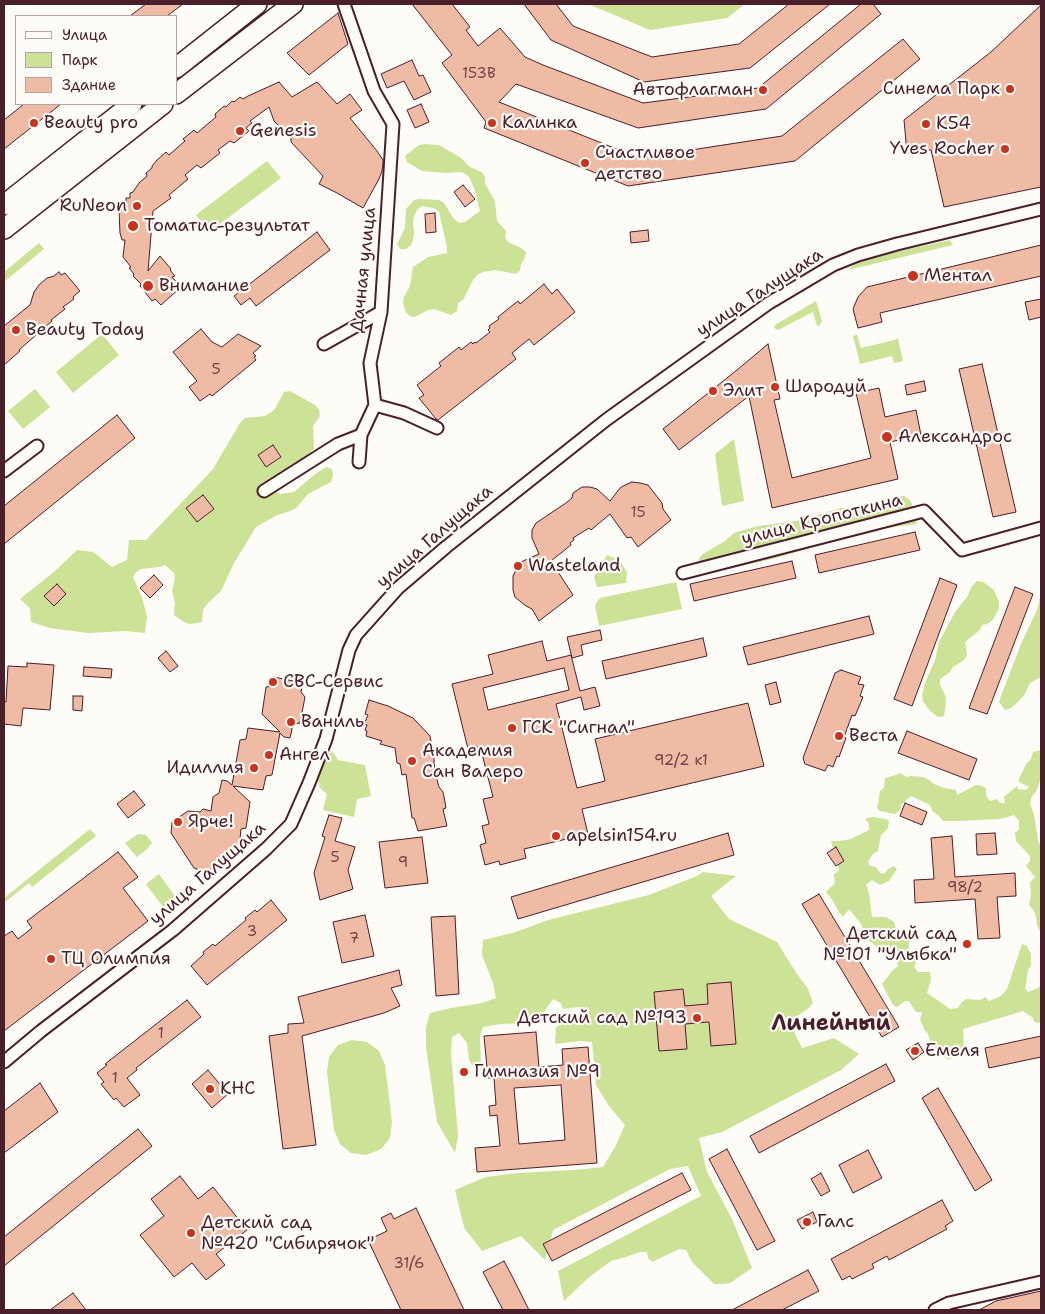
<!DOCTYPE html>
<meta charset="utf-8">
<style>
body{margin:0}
#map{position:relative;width:1045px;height:1314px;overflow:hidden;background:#fdfcf7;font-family:"Shantell Sans",sans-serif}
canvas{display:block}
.frame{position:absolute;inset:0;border:5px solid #4a1f2b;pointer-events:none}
.legend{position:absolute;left:15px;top:15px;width:162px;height:90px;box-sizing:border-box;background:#fdfcf7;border:1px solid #b5a4a5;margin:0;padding:6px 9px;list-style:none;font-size:15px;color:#4a1f2b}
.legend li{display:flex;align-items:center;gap:10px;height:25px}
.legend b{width:25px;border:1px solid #b5a4a5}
</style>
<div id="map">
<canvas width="1045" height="1314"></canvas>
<div class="frame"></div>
<ul class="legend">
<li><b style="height:6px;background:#fdfcf7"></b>Улица</li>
<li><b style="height:14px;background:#cce297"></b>Парк</li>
<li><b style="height:14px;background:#f0bba4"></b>Здание</li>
</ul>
</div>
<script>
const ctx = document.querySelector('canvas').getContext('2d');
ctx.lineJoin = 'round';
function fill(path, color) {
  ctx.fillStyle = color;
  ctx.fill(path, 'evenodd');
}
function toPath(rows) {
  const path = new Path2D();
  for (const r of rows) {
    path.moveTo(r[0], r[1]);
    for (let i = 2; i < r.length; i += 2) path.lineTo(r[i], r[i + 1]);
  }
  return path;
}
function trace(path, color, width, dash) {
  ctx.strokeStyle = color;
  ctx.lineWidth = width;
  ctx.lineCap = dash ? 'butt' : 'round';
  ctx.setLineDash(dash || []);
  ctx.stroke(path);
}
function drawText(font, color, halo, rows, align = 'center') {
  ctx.font = font + ' "Shantell Sans",sans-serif';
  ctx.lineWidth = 4.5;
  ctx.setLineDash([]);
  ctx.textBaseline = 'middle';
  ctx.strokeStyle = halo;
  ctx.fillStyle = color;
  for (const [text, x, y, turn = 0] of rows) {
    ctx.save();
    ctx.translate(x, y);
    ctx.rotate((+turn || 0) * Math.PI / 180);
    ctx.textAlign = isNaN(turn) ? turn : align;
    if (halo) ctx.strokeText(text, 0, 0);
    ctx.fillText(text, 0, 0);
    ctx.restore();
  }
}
const green = toPath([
 [588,4,745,4,727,18,650,30],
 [425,144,439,145,461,158,470,167,482,172,485,177,485,184,495,201,497,221,506,231,505,237,508,242,521,248,526,252,525,258,521,264,520,270,516,274,496,270,483,272,477,275,473,280,463,300,458,303,457,311,451,315,434,309,428,310,417,316,412,317,406,313,403,303,404,297,410,286,413,267,428,257,447,253,447,247,439,212,434,208,422,206,417,210,414,216,413,221,414,234,413,240,411,245,406,249,400,249,397,244,405,228,406,209,414,200,420,199,439,200,444,203,454,219,459,223,465,222,480,211,474,188,469,177,464,173,459,172,446,173,422,171,407,162,405,156,419,145],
 [267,161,281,178,209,232,196,215],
 [950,240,953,245,848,270,860,260],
 [39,243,44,249,4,282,4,272],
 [816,301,822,321,820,325,817,326,813,312,778,330,774,328,775,325],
 [102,334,119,355,73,393,56,372],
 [857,335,861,348,898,339,903,361,894,363,892,356,860,364,853,336],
 [35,389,50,407,23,429,8,411],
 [290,391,315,405,319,410,320,416,313,426,314,449,270,490,281,494,294,492,314,475,326,467,332,469,333,475,331,482,308,494,296,508,288,512,277,515,256,527,234,563,221,591,207,604,203,610,202,622,190,624,184,622,174,615,175,603,172,591,175,578,174,573,165,565,159,567,141,569,136,572,133,577,142,598,147,616,145,633,126,631,88,633,50,628,31,622,30,608,20,599,55,571,77,550,93,552,112,567,127,560,129,540,146,540,184,500,213,469,240,423,245,418,265,416,270,413,275,409,284,392],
 [734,439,744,501,722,506,715,454],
 [904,496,910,500,913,506,917,517,916,524,881,529,852,536,768,560,727,569,709,569,699,564,699,558,703,554,725,541,734,533,740,531,759,526,796,521,841,508,874,505,891,497],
 [607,555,619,560,627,572,626,583,597,587,594,577],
 [977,581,983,582,994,590,999,602,999,608,993,620,987,624,982,625,980,630,965,642,967,655,964,660,953,667,950,672,940,679,940,685,946,697,945,710,944,716,938,717,930,711,923,701,922,695,925,683,935,660,939,642,955,612,967,597,972,586],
 [676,582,682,609,599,626,595,605,600,598],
 [1041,594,1041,677,1030,683,1025,694,1016,704,1011,708,1005,710,999,702,1001,696,1021,644,1037,610],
 [1041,750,1041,778,1036,792,1032,796,1030,803,1034,815,1038,840,1041,848,1041,933,1037,925,1036,916,1034,911,1029,905,1031,895,1030,882,1035,877,1026,866,1030,861,1030,856,1016,841,1015,833,1019,829,1019,821,1014,815,1000,819,959,821,943,821,938,815,932,811,930,805,911,796,901,805,900,810,895,814,880,811,877,808,878,804,880,791,884,788,885,778,896,775,900,773,906,777,911,776,923,777,929,780,934,784,944,788,956,790,957,795,976,785,979,785,986,788,986,796,990,801,997,799,1000,803,1005,803,1004,797,1017,786,1018,789,1026,790,1029,787,1019,782,1019,779,1026,764,1031,759,1033,752],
 [333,752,338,760,365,765,371,796,357,799,354,817,323,810,327,794,320,788,318,779,328,754],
 [872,817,886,819,889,821,888,828,881,835,878,851,873,854,868,861,870,866,876,867,880,873,884,874,888,869,894,866,897,869,889,881,880,885,872,880,866,885,869,893,872,917,886,917,894,922,898,937,902,940,909,940,909,953,918,959,914,967,918,972,930,972,931,979,927,993,950,1009,958,1008,961,1003,966,999,981,1000,985,997,989,1001,1001,996,1007,989,1022,944,1027,946,1031,954,1031,966,1028,970,1025,989,1028,992,1038,988,1041,985,1041,1022,1038,1023,1034,1021,1032,1017,1023,1011,963,1029,964,1049,954,1057,948,1060,931,1044,928,1034,924,1029,920,1019,922,1012,916,1012,909,1001,905,1001,897,1007,893,1005,882,984,892,971,898,966,895,955,892,951,886,951,876,946,866,939,861,924,849,909,843,917,839,912,833,901,826,892,835,883,834,874,839,870,831,841,840,841,851,839,869,830,869,824,865,819],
 [90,829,96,836,32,887,29,883,4,903,4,898],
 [138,834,146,835,152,843,147,849,137,857,125,843],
 [703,872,736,876,711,896,729,919,777,942,795,971,808,989,813,1003,809,1008,797,1016,795,1034,802,1048,834,1038,859,1054,841,1070,722,1132,699,1138,707,1172,732,1219,752,1268,730,1283,724,1284,714,1284,692,1262,686,1250,679,1249,652,1262,648,1258,647,1252,640,1252,629,1256,611,1261,588,1278,564,1301,558,1271,701,1196,688,1166,670,1169,553,1230,545,1260,521,1236,482,1251,465,1229,463,1223,455,1190,486,1177,517,1173,574,1170,603,1167,615,1147,625,1125,609,1106,596,1085,592,1042,580,1041,555,1044,556,1027,581,1015,579,1007,563,1009,561,1003,553,999,541,1016,531,1023,501,1024,483,1027,480,1036,481,1069,477,1073,469,1060,467,1043,459,1033,452,1037,451,1053,458,1136,455,1153,437,1122,426,1047,426,1027,430,1013,451,1008,482,1003,496,998,493,983,482,955,483,940,516,932,548,920,649,895,697,876],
 [159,874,179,902,166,911,146,884],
 [352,1040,367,1042,379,1051,385,1065,392,1122,390,1138,381,1149,366,1155,351,1153,340,1144,334,1130,327,1072,329,1057,338,1045]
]);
const building = toPath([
 [146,4,183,4,167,16,130,16,146,4],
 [412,4,452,4,470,27,466,30,478,46,500,28,525,57,543,65,643,103,758,88,861,4,873,4,881,14,766,109,638,128,516,84,499,102,639,158,782,136,903,39,920,59,795,161,628,186,484,128,486,122,442,63,452,55,412,4],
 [524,4,556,4,573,26,652,57,739,44,789,4,830,4,750,68,644,82,551,40,524,4],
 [1041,5,1041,187,944,207,931,150,907,153,904,120,991,52,1041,5],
 [338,13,348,44,309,75,287,53,338,13],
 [412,60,419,76,423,75,431,92,414,100,404,81,387,88,381,74,412,60],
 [279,82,292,97,317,82,337,104,350,94,362,110,350,118,377,151,383,160,383,163,382,171,379,179,363,208,337,193,319,184,323,176,291,142,291,138,274,121,269,107,250,121,252,123,246,128,249,131,234,143,230,141,218,150,220,153,201,168,197,165,185,175,188,179,169,195,171,198,153,211,148,271,160,256,171,269,170,270,175,276,172,277,181,287,161,305,155,299,152,301,140,286,141,284,133,276,134,274,129,268,131,267,123,257,125,240,122,240,120,233,119,211,123,210,123,204,126,203,126,198,130,198,130,193,133,192,139,183,147,176,146,173,152,168,152,166,157,160,166,152,169,155,185,141,183,139,194,130,197,133,216,117,215,114,224,106,226,107,232,101,234,102,240,97,243,99,248,96,279,82],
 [24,104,61,104,4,149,4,120,24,104],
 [421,104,429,122,415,128,407,110,421,104],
 [463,185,475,199,465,207,454,192,463,185],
 [435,213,436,232,426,233,425,214,435,213],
 [648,230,649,241,631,243,630,232,648,230],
 [317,232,330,250,256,306,250,298,241,305,234,296,317,232],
 [1041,245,1041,276,880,313,882,322,858,328,853,309,858,297,867,287,1041,245],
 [59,272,61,275,65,273,80,291,73,297,74,299,63,307,65,309,51,320,52,321,19,350,20,351,4,365,4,326,30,305,34,292,39,285,47,278,54,276,59,272],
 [544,284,552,294,557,289,575,312,534,345,529,339,512,353,516,359,438,420,436,419,419,398,424,395,417,385,441,366,439,363,459,347,461,350,471,342,473,344,475,342,476,343,490,332,488,330,490,328,489,326,499,319,498,317,518,301,520,304,544,284],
 [1041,299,1041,317,1029,320,1025,302,1041,299],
 [201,329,212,342,222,347,238,334,261,346,253,353,256,356,254,357,256,360,212,396,210,394,200,401,189,387,197,381,173,352,201,329],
 [768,344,780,399,774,400,792,478,871,458,856,393,879,388,885,417,916,410,921,435,890,442,898,479,772,508,749,396,679,450,663,429,737,370,768,344],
 [982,364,1016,512,993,517,959,369,982,364],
 [924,381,926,391,907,395,905,385,924,381],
 [117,415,135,438,4,544,4,506,117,415],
 [273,445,281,457,266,467,258,455,273,445],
 [632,482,640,483,648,485,662,503,663,509,671,520,638,547,631,537,627,538,610,514,591,530,589,528,573,538,574,540,570,543,571,545,551,561,573,595,539,621,532,609,526,606,515,597,513,590,513,576,518,566,523,561,539,554,532,538,532,530,536,523,566,503,572,498,573,493,582,487,590,487,597,489,610,501,621,487,632,482],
 [203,495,214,509,197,522,186,508,203,495],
 [915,532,920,550,819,573,815,555,915,532],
 [792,561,796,578,694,601,690,584,792,561],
 [154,575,163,585,150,598,140,588,154,575],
 [940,578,957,585,912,706,894,699,940,578],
 [57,584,66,594,54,606,44,596,57,584],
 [1015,587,1033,594,987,714,969,708,1015,587],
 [869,616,874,634,748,665,743,647,869,616],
 [600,630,602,640,581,645,583,655,572,658,567,637,600,630],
 [703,638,707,656,606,679,602,661,703,638],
 [542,641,547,661,571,655,580,691,595,687,600,706,584,710,581,697,556,704,577,788,605,781,595,739,748,703,764,766,582,809,588,834,524,849,526,858,500,865,499,861,485,865,480,845,486,843,482,826,489,824,483,799,493,797,480,746,468,749,452,684,493,674,488,655,542,641],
 [564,668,569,690,488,710,483,688,564,668],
 [166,651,178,666,170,672,158,658,166,651],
 [27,663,54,665,50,710,23,708,21,726,4,724,4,701,6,702,8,666,27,667,27,663],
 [84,667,112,669,111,678,83,676,84,667],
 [841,670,861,677,858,684,864,685,860,696,863,697,855,716,852,715,844,737,846,738,839,757,837,756,833,767,828,765,825,771,805,764,803,758,835,673,841,670],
 [274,677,303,683,301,692,305,697,300,723,293,724,290,738,284,737,280,733,272,775,266,776,263,790,233,786,250,802,246,828,241,829,239,849,213,870,202,871,194,868,171,833,172,822,188,811,200,812,203,809,211,811,213,797,219,793,222,780,227,781,232,785,240,740,246,739,248,728,280,732,262,714,266,687,273,686,274,677],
 [776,682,781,702,770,705,765,685,776,682],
 [73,696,83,696,82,711,73,710,73,696],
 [369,700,388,706,413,718,430,736,434,756,434,763,436,776,439,787,443,792,445,802,446,808,443,809,447,826,418,831,414,818,412,818,406,774,402,775,400,764,397,763,395,748,380,744,382,741,366,736,367,731,365,730,367,725,364,724,368,715,365,714,369,700],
 [907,731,977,759,969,780,898,753,907,731],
 [134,791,145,805,128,818,117,804,134,791],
 [905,803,927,812,922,825,900,816,905,803],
 [329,815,342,818,335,841,355,847,348,870,353,889,320,900,314,873,325,837,322,836,329,815],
 [728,833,734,855,518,919,511,897,728,833],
 [995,833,997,854,977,855,976,834,995,833],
 [952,836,955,877,1015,873,1016,896,997,897,1000,938,978,939,975,899,915,903,914,880,934,879,931,838,952,836],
 [422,837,428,883,385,888,379,842,422,837],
 [836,847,844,861,836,866,827,853,836,847],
 [118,852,138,877,123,888,148,921,4,1031,4,936,12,931,18,939,32,928,27,921,118,852],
 [819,894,899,1027,882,1037,802,904,819,894],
 [271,900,287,920,207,985,191,966,204,954,203,952,213,944,215,946,246,920,245,918,255,910,257,912,271,900],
 [365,915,374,956,342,963,333,922,365,915],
 [455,916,459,994,436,996,431,917,455,916],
 [399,970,402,985,391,988,400,1006,384,1013,302,1036,316,1145,283,1149,269,1036,288,1033,288,1024,304,1023,298,997,399,970],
 [731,982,736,1044,711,1046,709,1022,685,1024,687,1049,659,1051,654,992,683,989,685,1006,708,1004,707,984,731,982],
 [187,1000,201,1017,136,1068,137,1070,127,1078,140,1095,124,1107,116,1098,114,1100,101,1084,104,1082,97,1073,107,1065,105,1064,187,1000],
 [536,1032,539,1067,563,1065,562,1049,588,1047,597,1163,477,1172,475,1148,500,1146,497,1115,490,1116,489,1106,496,1105,494,1078,488,1078,484,1036,536,1032],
 [561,1085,565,1140,519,1144,514,1088,561,1085],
 [1041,1036,1041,1057,989,1068,985,1048,1041,1036],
 [918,1043,924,1052,913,1060,906,1050,918,1043],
 [886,1064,895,1081,759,1153,750,1136,886,1064],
 [208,1070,228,1094,212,1108,192,1084,208,1070],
 [40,1083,58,1112,4,1153,4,1111,40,1083],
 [938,1088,992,1180,975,1191,922,1098,938,1088],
 [138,1129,152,1146,4,1266,4,1237,138,1129],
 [727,1149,775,1241,757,1250,709,1159,727,1149],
 [868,1150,882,1178,853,1193,839,1165,868,1150],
 [682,1173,691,1190,552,1261,543,1244,682,1173],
 [821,1173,830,1191,821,1196,811,1179,821,1173],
 [180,1176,198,1199,213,1187,247,1230,216,1254,225,1265,206,1280,192,1263,174,1277,140,1235,164,1216,151,1199,180,1176],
 [942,1200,953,1221,945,1226,947,1229,889,1260,887,1256,872,1264,874,1268,852,1279,850,1276,842,1280,831,1259,942,1200],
 [416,1208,464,1310,401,1310,368,1240,387,1231,381,1218,391,1213,394,1219,416,1208],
 [813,1212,817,1222,802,1229,797,1220,813,1212],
 [504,1261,513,1278,529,1310,503,1310,483,1272,504,1261],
 [808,1270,819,1291,782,1310,732,1310,808,1270],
 [1041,1291,1041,1310,979,1310,996,1301,1041,1291],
 [73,1293,86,1310,50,1310,73,1293]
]);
const street = toPath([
 [324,344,381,312],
 [375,405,404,413,437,428],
 [359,462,361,435],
 [4,471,37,446],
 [264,491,338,444,361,435,375,405,370,363,381,312,393,124,374,91,344,4],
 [683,573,924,511,962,550,1041,528],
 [4,1062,41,1031,173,930,266,849,291,824,309,783,326,739,349,650,356,635,398,588,446,547,606,420,769,303,833,265,858,255,897,244,1041,209],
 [935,1310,949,1303,1041,1282]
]);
const primary = toPath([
 [176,68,257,4],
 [176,94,293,4],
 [4,205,132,104],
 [4,229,163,104]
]);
const markers = [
 [1010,89,5,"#c8321e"],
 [763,90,5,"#c8321e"],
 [34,123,5,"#c8321e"],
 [492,123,5,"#c8321e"],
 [926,124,5,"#c8321e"],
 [240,131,5,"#c8321e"],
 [1005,149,5,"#c8321e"],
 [585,163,5,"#c8321e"],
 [137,206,5,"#c8321e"],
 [133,226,6,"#c8321e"],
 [913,276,6,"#c8321e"],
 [148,286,6,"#c8321e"],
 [16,330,5,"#c8321e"],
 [775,387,5,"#c8321e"],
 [713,391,5,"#c8321e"],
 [887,437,6,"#c8321e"],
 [518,566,5,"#c8321e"],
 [273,682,5,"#c8321e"],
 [291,722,5,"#c8321e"],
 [512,728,5,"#c8321e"],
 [839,736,5,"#c8321e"],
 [269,755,5,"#c8321e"],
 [412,761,5,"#c8321e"],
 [254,768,5,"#c8321e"],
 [178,822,5,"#c8321e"],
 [556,836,5,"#c8321e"],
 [967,944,5,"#c8321e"],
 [51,959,5,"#c8321e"],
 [697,1018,5,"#c8321e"],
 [915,1051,5,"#c8321e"],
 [464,1072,5,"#c8321e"],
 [210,1089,5,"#c8321e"],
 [807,1222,5,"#c8321e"],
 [191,1233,5,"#c8321e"]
];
const numberNames = [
 ["153В",479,74],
 ["5",216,370],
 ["15",638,513],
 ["92/2 к1",681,761],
 ["5",335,858],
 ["9",403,863],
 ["98/2",965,888],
 ["3",252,932],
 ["7",354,939],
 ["1",161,1034],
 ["1",115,1079],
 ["31/6",409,1264]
];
const poiNames = [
 ["Синема Парк",1000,89,"right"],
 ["Автофлагман",753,90,"right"],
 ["Beauty pro",44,123],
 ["Калинка",502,123],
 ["К54",936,124],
 ["Genesis",250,131],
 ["Yves Rocher",995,149,"right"],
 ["Счастливое",595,153],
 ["детство",595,174],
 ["RuNeon",127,206,"right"],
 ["Томатис-результат",144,226],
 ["Ментал",924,276],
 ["Внимание",159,286],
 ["Beauty Today",26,330],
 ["Шародуй",785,387],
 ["Элит",723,391],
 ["Александрос",898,437],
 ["Wasteland",528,566],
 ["СВС-Сервис",283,682],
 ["Ваниль",301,722],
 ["ГСК \"Сигнал\"",522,728],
 ["Веста",849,736],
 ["Академия",422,751],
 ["Сан Валеро",422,772],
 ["Ангел",279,755],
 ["Идиллия",244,768,"right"],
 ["Ярче!",188,822],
 ["apelsin154.ru",566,836],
 ["Детский сад",957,934,"right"],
 ["№101 \"Улыбка\"",957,955,"right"],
 ["ТЦ Олимпия",61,959],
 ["Детский сад №193",687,1018,"right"],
 ["Емеля",925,1051],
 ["Гимназия №9",474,1072],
 ["КНС",220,1089],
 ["Галс",817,1222],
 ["Детский сад",201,1223],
 ["№420 \"Сибирячок\"",201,1244]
];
const streetNames = [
 ["Дачная улица",364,270,-84],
 ["улица Галущака",760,293,-33],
 ["улица Кропоткина",822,520,-14],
 ["улица Галущака",435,537,-41],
 ["улица Галущака",208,874,-41]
];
const districtNames = [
 ["Линейный",831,1024]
];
fill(green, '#cce297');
fill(building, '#f0bba4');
trace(building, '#4a1f2b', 1);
trace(street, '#4a1f2b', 15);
trace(primary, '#4a1f2b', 22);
trace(street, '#fdfcf7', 11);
trace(primary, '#fdfcf7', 19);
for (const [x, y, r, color] of markers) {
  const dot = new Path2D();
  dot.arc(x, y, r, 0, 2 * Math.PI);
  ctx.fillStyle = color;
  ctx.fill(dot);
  trace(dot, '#fdfcf7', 2);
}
drawText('15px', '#744649', null, numberNames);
drawText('18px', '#4a1f2b', '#fdfcf7', poiNames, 'left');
drawText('18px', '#4a1f2b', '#fdfcf7', streetNames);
drawText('bold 22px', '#4a1f2b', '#fdfcf7', districtNames);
</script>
